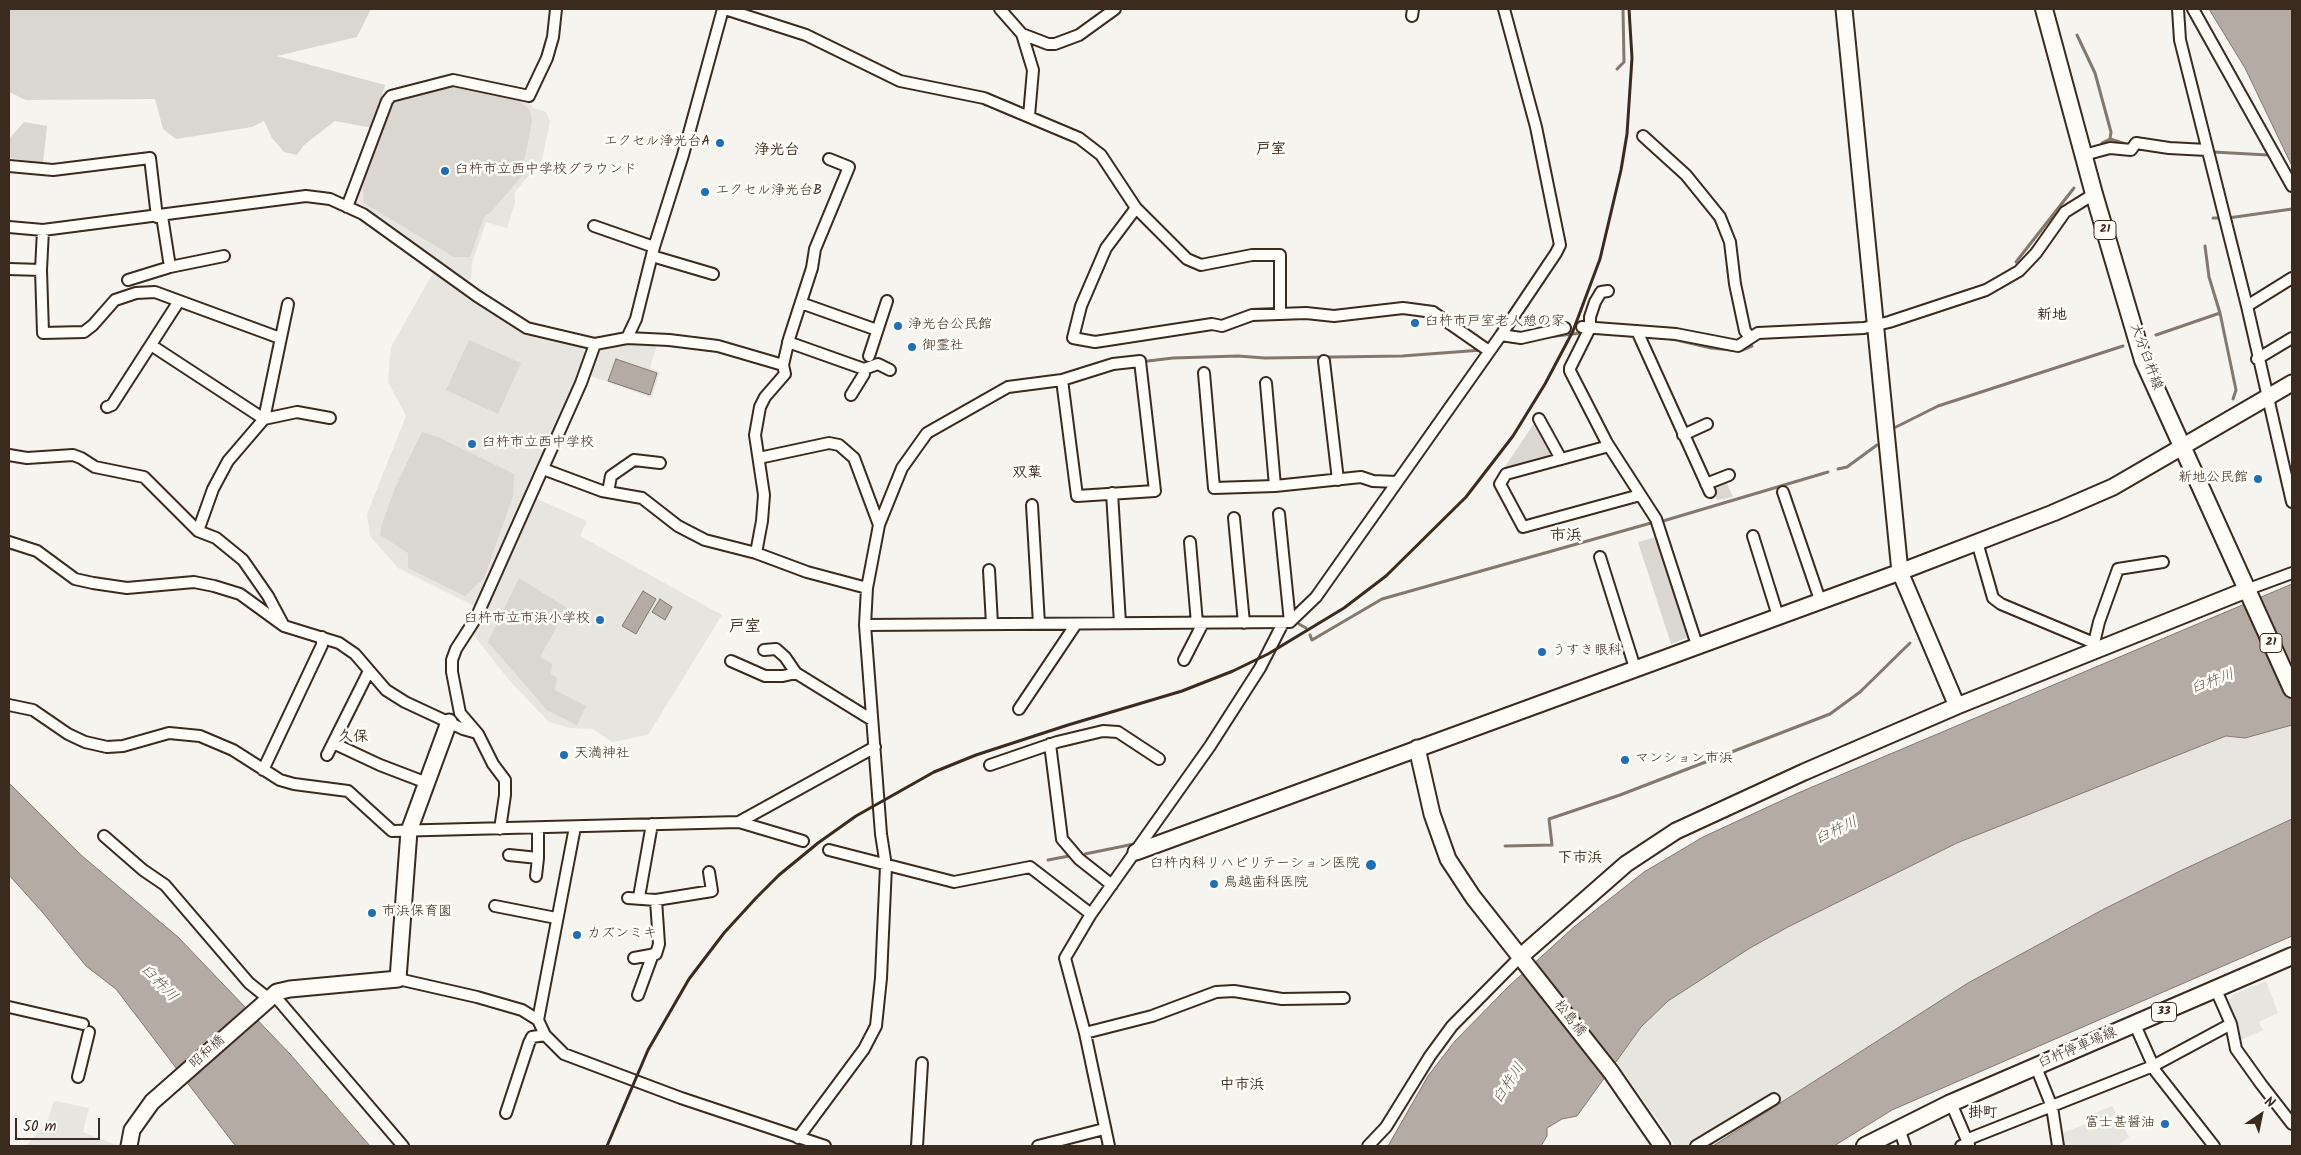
<!DOCTYPE html>
<meta charset="utf-8">
<style>
body{margin:0}
#map{position:relative;width:2301px;height:1155px;overflow:hidden;background:#f5f4ee;font-family:Kalam,sans-serif}
canvas{display:block}
.frame{position:absolute;inset:0;border:10px solid #3b2a1e;pointer-events:none}
.north{position:absolute;left:2236px;top:1090px;width:50px;height:50px;-webkit-text-stroke:4px #fdfcf7;paint-order:stroke;rotate:34deg;font-size:14px;font-weight:700;line-height:20px;text-align:center;color:#3b2a1e}
.north::after{content:'';display:block;margin:auto;width:18px;height:22px;background:#3b2a1e;clip-path:polygon(50% 0,100% 100%,50% 72%,0 100%)}
.scale{position:absolute;left:15px;top:1118px;width:85px;height:22px;box-sizing:border-box;border:2px solid #3b2a1e;border-top:0;padding-left:6px;font-size:15px;line-height:18px;white-space:nowrap;color:#3b2a1e;-webkit-text-stroke:4px #fdfcf7;paint-order:stroke}
</style>
<div id="map">
<canvas width="2301" height="1155"></canvas>
<div class="frame"></div>
<div class="north">N</div>
<div class="scale">50 m</div>
</div>
<script>
const ctx = document.querySelector('canvas').getContext('2d');
ctx.lineJoin = 'round';
function fill(path, color) {
  ctx.fillStyle = color;
  ctx.fill(path, 'evenodd');
}
function toPath(rows) {
  const path = new Path2D();
  for (const r of rows) {
    path.moveTo(r[0], r[1]);
    for (let i = 2; i < r.length; i += 2) path.lineTo(r[i], r[i + 1]);
  }
  return path;
}
function trace(path, color, width, dash) {
  ctx.strokeStyle = color;
  ctx.lineWidth = width;
  ctx.lineCap = dash ? 'butt' : 'round';
  ctx.setLineDash(dash || []);
  ctx.stroke(path);
}
function drawText(font, color, halo, rows, align = 'center') {
  ctx.font = font + ' Kalam,"Klee One",sans-serif';
  ctx.lineWidth = 5;
  ctx.setLineDash([]);
  ctx.textBaseline = 'middle';
  ctx.strokeStyle = halo;
  ctx.fillStyle = color;
  for (const [text, x, y, turn = 0] of rows) {
    ctx.save();
    ctx.translate(x, y);
    ctx.rotate((+turn || 0) * Math.PI / 180);
    ctx.textAlign = isNaN(turn) ? turn : align;
    if (halo) ctx.strokeText(text, 0, 0);
    ctx.fillText(text, 0, 0);
    ctx.restore();
  }
}
const built = toPath([
 [450,85,528,101,533,108,546,112,550,122,542,160,514,193,515,203,507,228,486,222,472,263,471,279,468,282,435,257,355,204,355,201,389,103,395,99],
 [434,271,508,324,534,335,583,348,585,356,580,379,476,607,398,568,370,536,367,514,406,416,388,382,391,347],
 [658,341,650,368,660,372,652,398,588,375,595,355,607,345],
 [535,498,587,521,580,536,722,615,648,735,612,742,593,729,570,728,549,722,509,680,472,633,479,626],
 [2292,725,2292,819,2180,871,2104,909,1968,983,1713,1146,1676,1146,1616,1062,1641,1027,1668,1001,1750,948,1788,927,1925,859,1957,843,2227,736,2245,738],
 [2266,981,2278,1013,2259,1022,2263,1030,2239,1041,2227,1003,2232,995],
 [54,1101,89,1108,83,1132,119,1146,26,1146,47,1122],
 [2112,1106,2129,1137,2119,1144,2120,1146,2061,1146,2059,1134,2095,1121,2092,1114]
]);
const green = toPath([
 [9,9,371,9,357,37,277,56,385,85,373,128,335,121,304,145,297,155,284,152,272,138,264,121,252,127,176,139,163,129,155,99,26,100,9,92],
 [452,87,519,101,530,110,532,121,521,177,490,213,484,217,470,257,454,257,364,203,363,184,392,105,397,100,441,88],
 [24,122,47,126,43,163,9,158,9,139],
 [469,340,521,363,498,414,446,390],
 [1535,422,1553,453,1550,458,1502,471],
 [422,432,438,437,514,474,513,496,484,578,465,596,408,568,408,553,380,535,382,524,395,488],
 [1726,481,1733,497,1717,500,1712,485],
 [1656,537,1689,637,1671,644,1638,542],
 [519,578,567,608,540,657,552,664,551,674,557,678,555,690,586,706,577,725,547,710,488,642]
]);
const water = toPath([
 [2209,9,2292,9,2292,166,2245,68,2209,9],
 [616,359,657,373,650,395,608,381,616,359],
 [2292,584,2292,725,2245,738,2226,736,1957,843,1788,927,1750,948,1668,1001,1641,1027,1577,1116,1562,1119,1547,1128,1547,1136,1541,1146,1388,1146,1428,1076,1455,1041,1509,986,1574,927,1644,872,1703,837,1798,793,2292,584],
 [643,591,656,599,636,634,622,626,643,591],
 [660,599,672,607,665,620,652,612,660,599],
 [9,783,81,855,178,937,290,1054,370,1146,237,1146,234,1144,116,989,86,966,44,914,9,875,9,783],
 [2292,819,2292,936,1892,1110,1834,1146,1713,1146,1968,983,2104,909,2180,871,2292,819]
]);
const stream = toPath([
 [2077,35,2095,73,2111,132,2110,139],
 [1617,69,1624,62,1623,9],
 [2102,143,2110,139,2126,144],
 [2213,152,2268,155],
 [2213,218,2219,218],
 [2228,218,2292,209],
 [2205,246,2209,277,2220,313,2236,390,2233,399],
 [2016,262,2074,188],
 [2156,335,2220,313],
 [1548,337,1581,333],
 [1668,338,1711,348,1740,351,1752,346],
 [1503,341,1514,342],
 [1148,361,1173,358,1238,356,1265,358,1402,356,1482,350],
 [1896,427,1938,406,2123,346],
 [1838,469,1847,467,1877,445],
 [1663,521,1828,472],
 [1299,624,1306,628],
 [1310,635,1312,640,1382,599,1651,523],
 [1505,846,1552,845,1549,819,1620,795,1830,714,1860,692,1910,643],
 [1085,854,1134,844],
 [1048,860,1069,856]
]);
const street = toPath([
 [725,9,806,35,900,81,984,98,1079,138,1101,155,1136,208,1187,259,1201,265,1252,255,1280,255,1280,313],
 [1000,9,1022,34],
 [2178,9,2180,40,2247,306,2292,502],
 [2193,9,2292,186],
 [1412,16,1413,9],
 [1029,116,1033,70,1022,34,1048,44,1055,44,1079,35,1115,9],
 [1643,136,1686,175,1720,217,1730,242,1735,284,1745,331,1750,337],
 [2084,155,2110,148,2131,150,2136,143,2169,148,2207,150],
 [9,166,53,170,150,158,157,217],
 [347,207,387,101,391,96,453,80,529,96,547,58,553,37,556,9],
 [1136,208,1106,248,1081,306,1073,338,1095,342,1212,324,1222,326,1252,315,1306,313,1334,316,1403,308,1433,312,1489,351],
 [594,226,654,247],
 [9,227,43,230,306,196,330,199,363,214,477,296,527,328,595,344,627,338,669,340,718,346,783,365],
 [43,230,41,270,43,333,84,332,93,325,115,300,136,293,155,292,280,338],
 [652,256,713,274],
 [170,267,224,256],
 [9,269,41,270],
 [128,280,170,267,162,216],
 [1608,291,1601,292,1595,302,1590,317,1590,328,1570,368,1570,371,1607,443,1656,519,1697,645],
 [801,303,877,330],
 [2247,306,2292,278],
 [1582,327,1676,334,1738,346,1758,333,1864,328,1889,322,1986,290,2019,271,2036,253,2065,212,2094,194],
 [1637,331,1710,492],
 [1501,335,1521,338,1565,328],
 [627,338,636,319,654,247,683,155,723,9],
 [788,342,864,369,864,374,851,395],
 [151,345,264,419,297,412,330,418],
 [869,356,887,301],
 [2257,359,2292,338],
 [1324,361,1338,480],
 [864,369,878,364,890,370],
 [1204,373,1214,488,1275,486,1361,477,1373,481,1397,482],
 [1266,383,1275,486],
 [107,407,112,405,179,301],
 [1539,419,1561,459],
 [1683,435,1707,424],
 [1609,446,1506,474,1500,484,1523,527,1640,495],
 [9,455,27,458,73,455,81,458,95,467,144,477,198,531,216,538,243,560,268,596,284,626],
 [759,458,829,443,839,445,854,458,879,525],
 [543,469,602,491,642,498,678,526,705,540,756,553,807,572,867,588],
 [1706,484,1729,475],
 [608,492,611,476,634,460,660,463],
 [1783,492,1820,600],
 [1112,493,1120,623],
 [1032,505,1039,624],
 [1279,514,1290,622],
 [1234,518,1244,623],
 [198,531,213,489,228,461,264,419,288,304],
 [1753,536,1778,616],
 [9,542,37,551,75,579,93,583,127,588,194,582,214,586,240,594,284,626,339,643,355,654,386,690,405,702,463,729,477,733],
 [1190,542,1197,623],
 [1977,542,1993,598,2001,604,2094,643],
 [756,553,762,521,764,495,755,435,760,407,765,397,785,374,783,365,789,339,812,268,815,249,849,167,829,159],
 [1600,557,1635,668],
 [989,570,992,624],
 [2246,590,2292,573],
 [865,625,1290,622,1316,597,1501,335,1556,253,1560,245,1536,127,1504,9],
 [2096,648,2094,643,2099,622,2118,569,2163,562],
 [764,650,776,649,785,657,796,673,872,720],
 [1184,660,1203,623],
 [731,661,765,676,783,676,796,673],
 [9,705,33,710,68,734,85,742,107,747,123,746,169,733,200,736,233,750,280,780,294,784,348,791,392,831,739,822,803,841],
 [1019,709,1076,624],
 [333,743,380,765,427,783],
 [1050,744,1062,839,1079,859,1112,885],
 [327,755,369,671],
 [990,765,1057,742,1103,731,1118,732,1159,759],
 [263,770,322,645,322,637],
 [739,822,875,747],
 [500,829,505,795,505,780,493,764,478,734,460,713,452,672,452,660,456,649,476,618,581,383,595,344],
 [104,836,143,870,165,885,249,983,269,999],
 [829,850,954,882,1030,867,1091,914],
 [509,855,538,858],
 [536,876,538,858,538,828],
 [639,897,652,824],
 [628,898,656,900,712,891,709,872],
 [495,906,556,918],
 [634,958,656,954,659,944,656,900],
 [398,979,477,997,522,1010,538,1020,545,1035,564,1054,681,1098,825,1146],
 [2216,990,2231,1024,2236,1049,2261,1084,2292,1124],
 [274,995,403,1146],
 [638,995,653,954],
 [9,1007,83,1024],
 [538,1020,575,827],
 [2135,1025,2156,1072,2214,1146],
 [1085,1033,1152,1016,1216,992,1234,991,1282,999,1344,998],
 [2036,1067,2052,1107,2058,1146],
 [78,1077,89,1032],
 [1951,1103,1969,1145],
 [506,1113,529,1043,532,1037,545,1035],
 [1899,1128,1905,1146],
 [798,1138,864,1049,876,1026,881,978,886,866,881,834,865,625,867,588,879,525,902,468,927,433,1008,387,1062,380,1113,364,1140,361,1155,491,1077,496,1062,380],
 [917,1146,922,1063],
 [1038,1146,1104,1129],
 [1109,1146,1085,1033,1065,958,1091,914,1210,746,1260,668,1283,623],
 [1368,1146,1386,1127,1430,1056,1452,1026,1520,957],
 [1696,1146,1774,1099],
 [1961,1146,1968,1143,1971,1138,2153,1066,2231,1024]
]);
const secondary = toPath([
 [1844,9,1900,572,1957,706],
 [1417,748,1432,814,1448,859,1473,897,1611,1072,1662,1146],
 [1136,852,1900,572,2053,513,2113,487,2292,383],
 [1520,957,1626,864,1676,831,1804,772,1957,706,2246,590],
 [129,1146,132,1130,152,1102,277,992,290,989,398,979,409,831,449,722]
]);
const primary = toPath([
 [2044,9,2094,194,2143,360,2292,689],
 [1865,1146,1951,1103,2292,956]
]);
const rail = toPath([
 [607,1146,648,1050,689,979,724,933,756,898,779,875,818,843,856,816,934,772,976,755,1068,725,1182,691,1233,671,1268,654,1344,608,1386,576,1466,497,1513,436,1545,384,1573,331,1600,259,1621,170,1627,134,1632,58,1629,9]
]);
const markers = [
 [720,143,5,"#1f6fb2"],
 [445,171,5,"#1f6fb2"],
 [705,192,5,"#1f6fb2"],
 [1415,323,5,"#1f6fb2"],
 [898,326,5,"#1f6fb2"],
 [912,347,5,"#1f6fb2"],
 [472,444,5,"#1f6fb2"],
 [2258,479,5,"#1f6fb2"],
 [600,620,5,"#1f6fb2"],
 [1542,652,5,"#1f6fb2"],
 [564,755,5,"#1f6fb2"],
 [1625,760,5,"#1f6fb2"],
 [1371,865,6,"#1f6fb2"],
 [1214,884,5,"#1f6fb2"],
 [372,913,5,"#1f6fb2"],
 [577,935,5,"#1f6fb2"],
 [2165,1124,5,"#1f6fb2"]
];
const shields = [
 [2105,230,22],
 [2271,643,22],
 [2164,1012,25]
];
const shieldNames = [
 ["21",2105,230],
 ["21",2271,643],
 ["33",2164,1012]
];
const poiNames = [
 ["エクセル浄光台A",710,143,"right"],
 ["臼杵市立西中学校グラウンド",455,171],
 ["エクセル浄光台B",715,192],
 ["臼杵市戸室老人憩の家",1425,323],
 ["浄光台公民館",908,326],
 ["御霊社",922,347],
 ["臼杵市立西中学校",482,444],
 ["新地公民館",2248,479,"right"],
 ["臼杵市立市浜小学校",590,620,"right"],
 ["うすき眼科",1552,652],
 ["天満神社",574,755],
 ["マンション市浜",1635,760],
 ["臼杵内科リハビリテーション医院",1360,865,"right"],
 ["鳥越歯科医院",1224,884],
 ["市浜保育園",382,913],
 ["カズンミキ",587,935],
 ["富士甚醤油",2155,1124,"right"]
];
const streetNames = [
 ["大分臼杵線",2145,357,70],
 ["松島橋",1569,1019,52],
 ["臼杵停車場線",2078,1049,-23],
 ["昭和橋",208,1053,-42]
];
const neighbourhoodNames = [
 ["戸室",1271,150],
 ["浄光台",777,151],
 ["新地",2052,316],
 ["双葉",1027,474],
 ["久保",353,738],
 ["下市浜",1580,859],
 ["中市浜",1242,1086],
 ["掛町",1983,1114]
];
const waterNames = [
 ["臼杵川",2213,683,-20],
 ["臼杵川",1837,832,-25],
 ["臼杵川",158,984,46],
 ["臼杵川",1510,1084,-57]
];
const quarterNames = [
 ["市浜",1566,537],
 ["戸室",745,628]
];
fill(built, '#e7e5df');
fill(green, '#dad6d0');
fill(water, '#b4aca4');
trace(water, '#84786e', 1);
trace(stream, '#84786e', 3);
trace(street, '#3b2a1e', 14);
trace(secondary, '#3b2a1e', 19);
trace(primary, '#3b2a1e', 20);
trace(street, '#fdfcf7', 10);
trace(secondary, '#fdfcf7', 15);
trace(primary, '#fdfcf7', 16);
trace(rail, '#3b2a1e', 3);
for (const [x, y, r, color] of markers) {
  const dot = new Path2D();
  dot.arc(x, y, r, 0, 2 * Math.PI);
  ctx.fillStyle = color;
  ctx.fill(dot);
  trace(dot, '#fdfcf7', 2);
}
for (const [x, y, w] of shields) {
  const box = new Path2D();
  box.roundRect(x - w / 2, y - 9.5, w, 19, 4);
  ctx.fillStyle = '#fdfcf7';
  ctx.fill(box);
  trace(box, '#3b2a1e', 1);
}
drawText('bold 12px', '#3b2a1e', null, shieldNames);
drawText('14px', '#3b2a1e', '#fdfcf7', poiNames, 'left');
drawText('14px', '#3b2a1e', '#fdfcf7', streetNames);
drawText('bold 15px', '#3b2a1e', '#fdfcf7', neighbourhoodNames);
drawText('italic 15px', '#65584d', '#fdfcf7', waterNames);
drawText('bold 16px', '#3b2a1e', '#fdfcf7', quarterNames);
</script>
